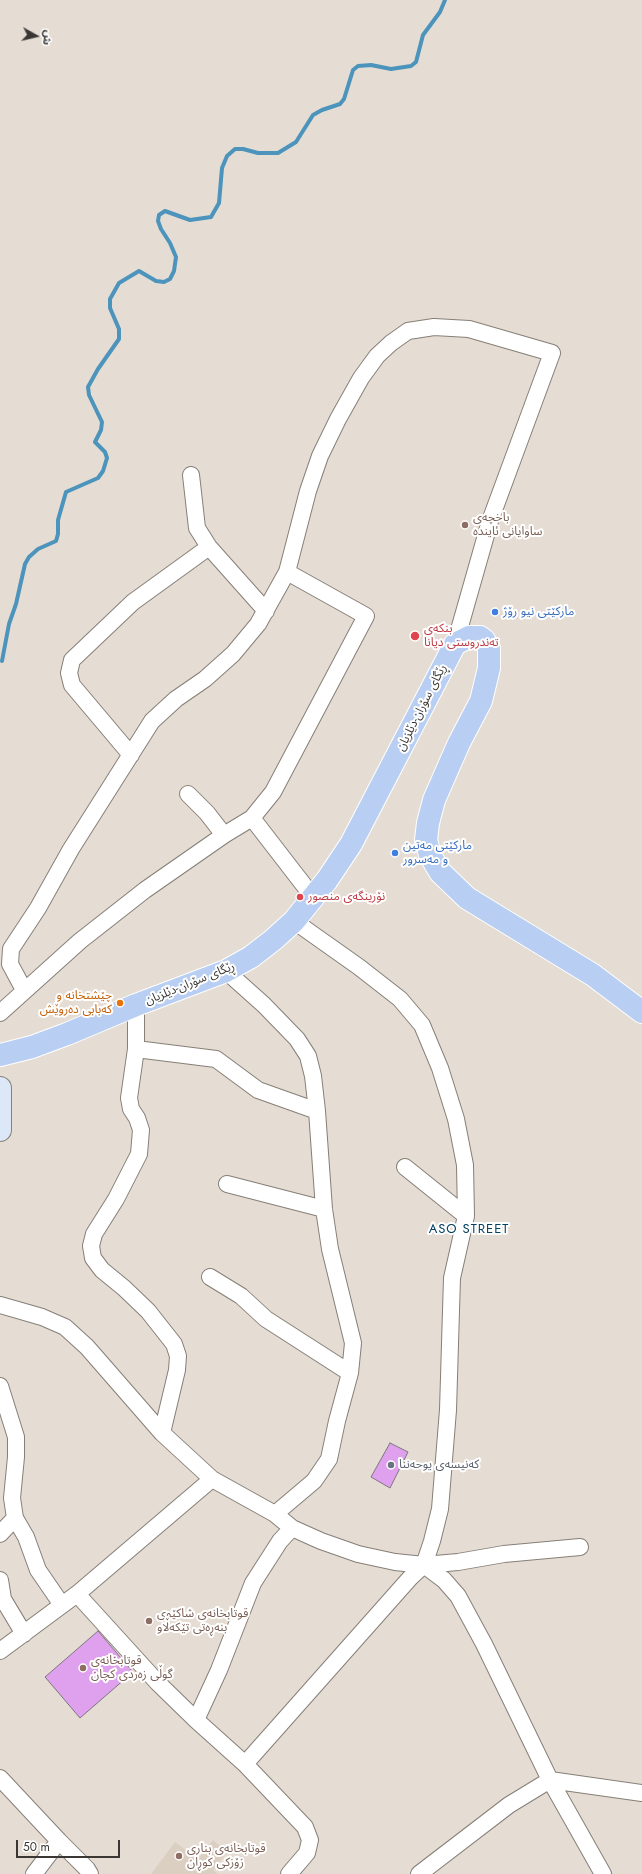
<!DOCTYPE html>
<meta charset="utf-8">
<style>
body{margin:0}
#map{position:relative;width:642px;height:1874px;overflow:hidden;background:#e5ddd4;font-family:Jost,"Noto Sans Arabic",sans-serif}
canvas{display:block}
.north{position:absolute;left:16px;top:16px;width:40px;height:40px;-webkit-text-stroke:3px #fff;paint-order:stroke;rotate:98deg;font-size:11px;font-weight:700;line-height:16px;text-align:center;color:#393633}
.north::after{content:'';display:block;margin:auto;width:14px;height:18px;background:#393633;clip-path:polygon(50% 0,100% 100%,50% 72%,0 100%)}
.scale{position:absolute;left:16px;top:1840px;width:104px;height:18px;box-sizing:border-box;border:2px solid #393633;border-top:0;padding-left:5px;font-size:12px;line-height:14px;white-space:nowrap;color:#393633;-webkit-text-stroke:3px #fff;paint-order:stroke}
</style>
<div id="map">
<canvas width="642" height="1874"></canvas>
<div class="north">ش</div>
<div class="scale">50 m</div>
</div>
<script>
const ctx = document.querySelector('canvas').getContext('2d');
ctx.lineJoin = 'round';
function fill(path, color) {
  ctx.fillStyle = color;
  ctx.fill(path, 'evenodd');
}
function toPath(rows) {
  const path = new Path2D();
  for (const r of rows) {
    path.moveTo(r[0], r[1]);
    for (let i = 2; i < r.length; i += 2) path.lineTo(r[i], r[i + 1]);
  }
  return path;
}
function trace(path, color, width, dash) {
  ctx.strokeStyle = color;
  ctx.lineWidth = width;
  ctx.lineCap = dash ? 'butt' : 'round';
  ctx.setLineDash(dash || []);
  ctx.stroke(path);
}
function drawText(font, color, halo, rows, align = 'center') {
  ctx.font = font + ' Jost,"Noto Sans Arabic",sans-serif';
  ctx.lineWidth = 4;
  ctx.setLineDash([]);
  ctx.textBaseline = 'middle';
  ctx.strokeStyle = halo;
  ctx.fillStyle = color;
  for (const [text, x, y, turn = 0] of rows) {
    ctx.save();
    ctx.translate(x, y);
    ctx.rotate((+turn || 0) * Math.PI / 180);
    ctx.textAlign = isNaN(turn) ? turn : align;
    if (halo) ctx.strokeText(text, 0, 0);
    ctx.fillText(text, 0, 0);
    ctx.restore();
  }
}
const built = toPath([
 [213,1840,227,1852,213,1870,218,1874,151,1874,175,1842,198,1859]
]);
const stream = toPath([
 [2,661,9,624,16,604,25,564,29,557,38,549,56,541,58,534,58,520,66,492,98,478,103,471,107,458,105,452,95,442,101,430,102,422,89,395,88,387,98,369,119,339,119,329,110,308,110,299,119,283,139,271,156,281,164,282,170,279,174,271,176,257,170,243,161,229,158,221,159,215,165,211,190,220,211,217,219,203,222,168,227,156,235,149,243,149,258,153,278,153,296,142,313,115,322,110,340,104,344,99,353,70,358,66,371,65,391,69,411,66,416,62,423,35,440,12,445,0]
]);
const building = toPath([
 [390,1443,408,1452,390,1488,371,1477,390,1443],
 [98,1631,133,1672,80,1718,45,1677,98,1631]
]);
const street = toPath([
 [191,475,197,528,209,547],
 [131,755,72,685,69,673,72,660,133,602,209,547,266,611],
 [188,794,207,813,224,835],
 [252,818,313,897],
 [226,971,264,1005,297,1039,308,1056,313,1076,317,1111,324,1209,330,1249,353,1343,350,1373,337,1421,329,1459,314,1481,275,1514],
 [24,990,10,964,11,949,38,908,71,849,152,721,176,699,205,679,233,654,258,624,287,572,308,491,320,456,338,419,361,378,377,356,391,343,408,331,434,327,469,329,552,353,490,521,455,644],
 [136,1005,136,1049,129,1098,131,1109,137,1118,141,1130,139,1154,116,1199,94,1234,91,1246,93,1258,102,1270,124,1288,148,1311,174,1344,178,1356,177,1370,162,1433],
 [0,1013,80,941,145,890,224,835,252,818,273,792,366,616,287,572],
 [136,1049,216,1059,258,1090,317,1111],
 [405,1167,466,1216],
 [227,1184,324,1209],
 [210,1277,241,1296,266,1319,350,1373],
 [0,1305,42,1317,65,1327,87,1347,162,1433,212,1479,275,1514,292,1528,321,1541,358,1554,395,1562,424,1565,458,1562,504,1554,580,1547],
 [0,1386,16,1437,16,1457,12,1498,15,1518,26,1537,38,1570,62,1605],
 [0,1534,15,1518],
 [424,1565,444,1580,458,1596,484,1644,550,1780,603,1874],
 [0,1580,3,1599,24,1634],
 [77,1594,158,1683,196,1720,245,1764,305,1827,310,1840,307,1853,289,1874],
 [0,1651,77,1594,212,1479],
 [196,1720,219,1670,253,1583,280,1541,292,1528],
 [245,1764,410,1578,424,1565,432,1541,440,1509,448,1410,452,1278,466,1216,465,1165,456,1119,440,1068,422,1025,400,999,359,967,294,921],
 [0,1778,59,1841,87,1869,90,1874],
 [34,1874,59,1841],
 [419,1874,509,1805,550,1780,642,1793]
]);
const secondary = toPath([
 [0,1088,0,1130]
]);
const primary = toPath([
 [0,1055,32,1047,67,1034,136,1005,226,971,251,957,273,940,294,921,327,880,351,844,455,644,469,637,480,637,484,640,489,648,489,668,481,701,459,743,434,800,428,823,426,840,430,855,440,872,467,898,593,975,642,1012]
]);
const markers = [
 [465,525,4,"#8d6e63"],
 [495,612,4,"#3f7fe0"],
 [415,636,5,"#e0444e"],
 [395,853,4,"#3f7fe0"],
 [300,897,4,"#e0444e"],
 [120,1003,4,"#e8710a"],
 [391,1465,4,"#6b7280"],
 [149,1621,4,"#8d6e63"],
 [83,1668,4,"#8d6e63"],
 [179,1856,4,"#8d6e63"]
];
const educationNames = [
 ["باخچەی",473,518],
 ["ساوایانی ئایندە",473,532],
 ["قوتابخانەی شاکێوی",157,1614],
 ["بنەڕەتی تێکەڵاو",157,1628],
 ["قوتابخانەی",91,1661],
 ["گوڵی زەردی کچان",91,1675],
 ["قوتابخانەی بناری",187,1849],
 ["زۆزکی کوڕان",187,1863]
];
const shopNames = [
 ["مارکێتی نیو رۆژ",503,612],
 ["مارکێتی مەتین",403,846],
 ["و مەسرور",403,860]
];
const healthNames = [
 ["بنکەی",424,629],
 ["تەندروستی دیانا",424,643],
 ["نۆرینگه‌ی منصور",308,897]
];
const streetNames = [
 ["ڕێگای سۆران-دێلزیان",422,708,-63],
 ["ڕێگای سۆران-دێلزیان",190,984,-22]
];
const foodNames = [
 ["چێشتخانە و",112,996],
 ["کەبابی دەروێش",112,1010]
];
const worshipNames = [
 ["کەنیسەی یوحەننا",399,1465]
];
const neighbourhoodNames = [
 ["ASO STREET",469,1230]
];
fill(built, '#dbcfc1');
trace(stream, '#4c94bc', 4);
fill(building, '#dfa0ee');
trace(building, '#7d767e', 1);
trace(street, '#867f77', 18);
trace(secondary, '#867f77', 24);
trace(primary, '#fff', 24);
trace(street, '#fff', 16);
trace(secondary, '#dce7f8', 22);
trace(primary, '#b8cef2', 22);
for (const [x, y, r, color] of markers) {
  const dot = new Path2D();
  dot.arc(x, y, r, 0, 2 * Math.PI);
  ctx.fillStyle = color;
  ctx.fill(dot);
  trace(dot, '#fff', 1.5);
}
drawText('12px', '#785e54', '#fff', educationNames, 'left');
drawText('12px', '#366cbe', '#fff', shopNames, 'left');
drawText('12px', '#be3a42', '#fff', healthNames, 'left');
drawText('12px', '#393633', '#fff', streetNames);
drawText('12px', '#c56008', '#fff', foodNames, 'right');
drawText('12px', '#5b616d', '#fff', worshipNames, 'left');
ctx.letterSpacing = '1px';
drawText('13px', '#064162', '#fff', neighbourhoodNames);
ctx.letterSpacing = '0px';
</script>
